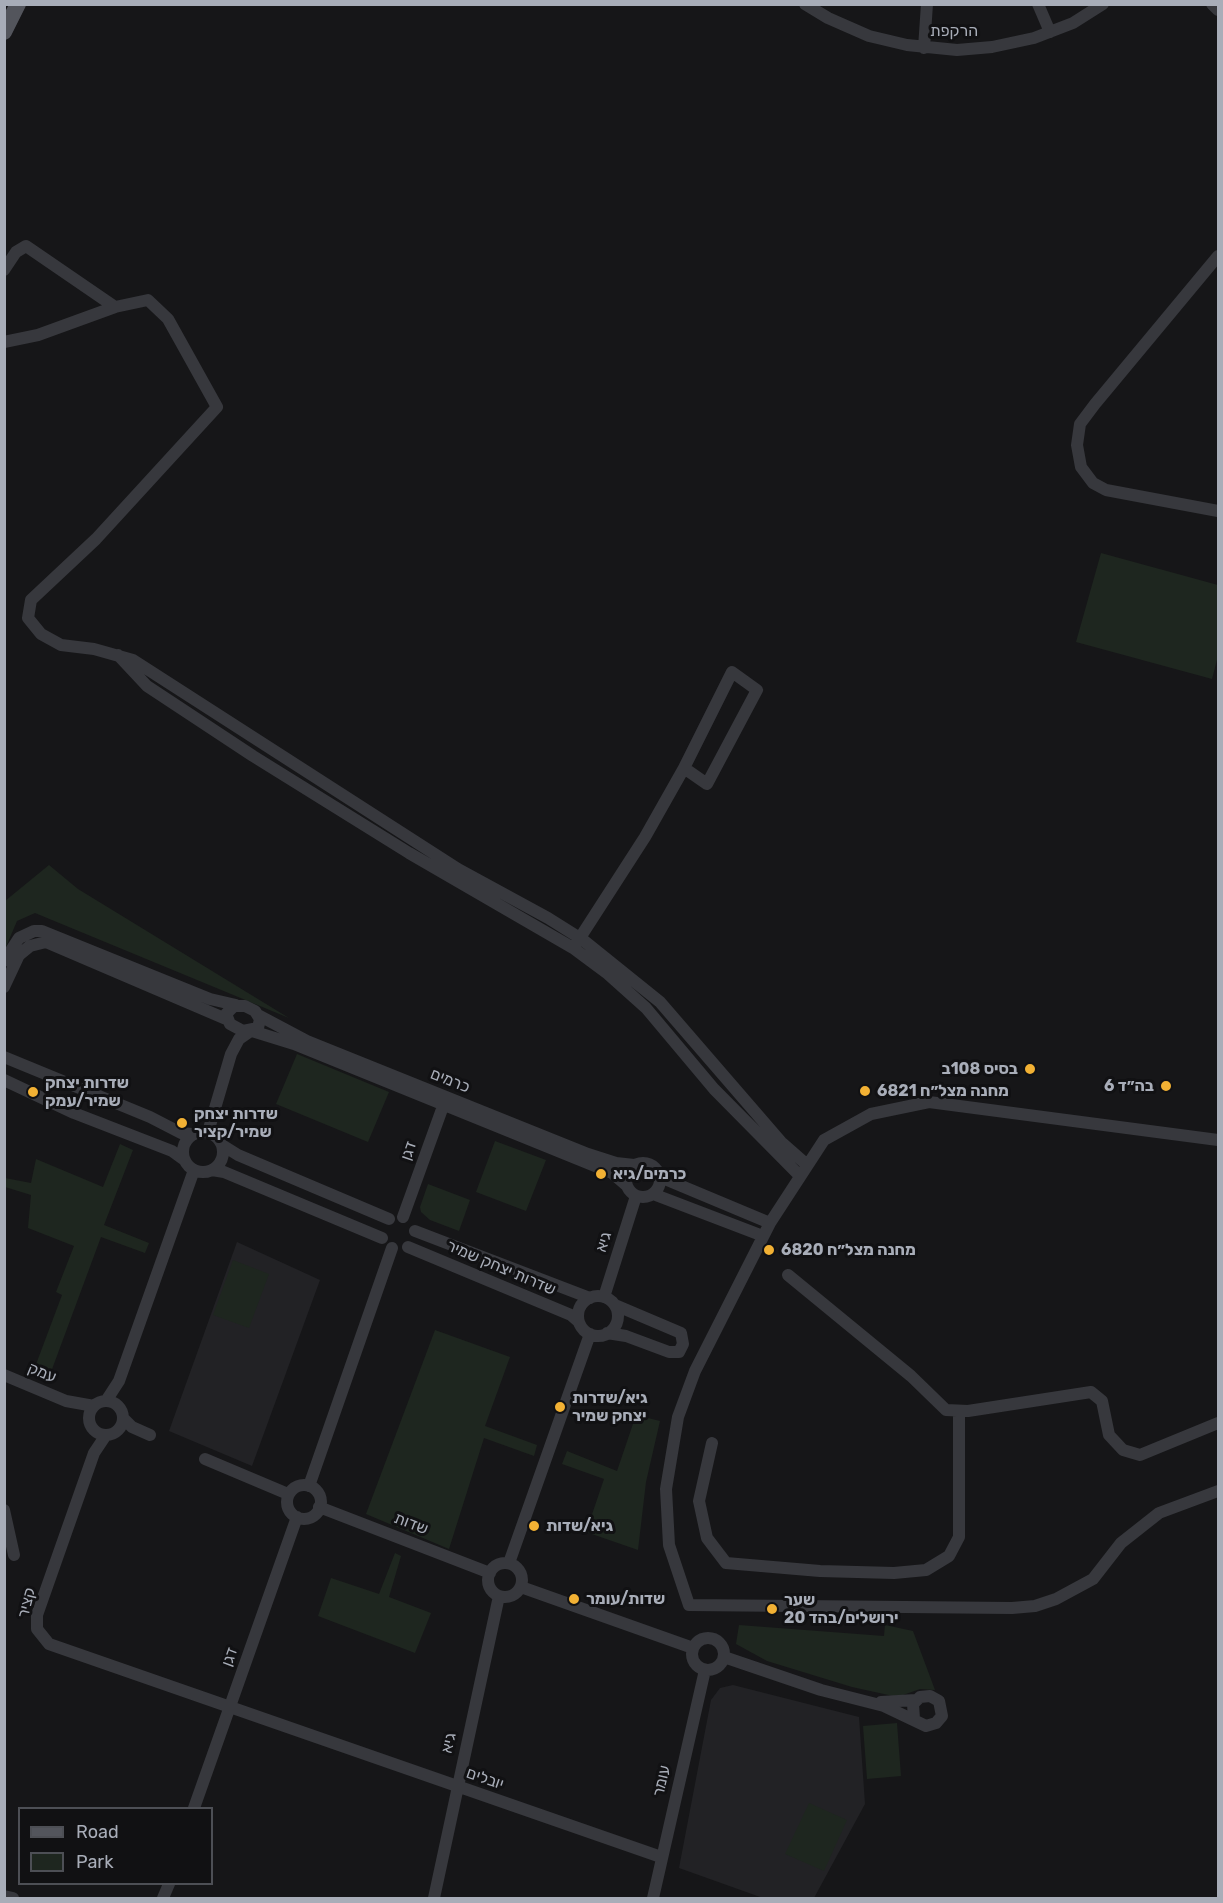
<!DOCTYPE html>
<meta charset="utf-8">
<style>
body{margin:0}
#map{position:relative;width:1223px;height:1903px;overflow:hidden;background:#161618;font-family:Rubik,sans-serif}
canvas{display:block}
.frame{position:absolute;inset:0;border:6px solid #a8adb8;pointer-events:none}
.legend{position:absolute;left:18px;top:1807px;width:195px;height:78px;box-sizing:border-box;background:#111113;border:2px solid #4d4f55;margin:0;padding:8px 10px;list-style:none;font-size:18px;color:#a8adb8}
.legend li{display:flex;align-items:center;gap:12px;height:30px}
.legend b{width:30px;border:2px solid #4d4f55}
</style>
<div id="map">
<canvas width="1223" height="1903"></canvas>
<div class="frame"></div>
<ul class="legend">
<li><b style="height:8px;background:#53555c"></b>Road</li>
<li><b style="height:16px;background:#1e261f"></b>Park</li>
</ul>
</div>
<script>
const ctx = document.querySelector('canvas').getContext('2d');
ctx.lineJoin = 'round';
function fill(path, color) {
  ctx.fillStyle = color;
  ctx.fill(path, 'evenodd');
}
function toPath(rows) {
  const path = new Path2D();
  for (const r of rows) {
    if (r.length === 3) {
      path.moveTo(r[0] + r[2], r[1]);
      path.arc(r[0], r[1], r[2], 0, 2 * Math.PI);
      continue;
    }
    path.moveTo(r[0], r[1]);
    for (let i = 2; i < r.length; i += 2) path.lineTo(r[i], r[i + 1]);
  }
  return path;
}
function trace(path, color, width, dash) {
  ctx.strokeStyle = color;
  ctx.lineWidth = width;
  ctx.lineCap = dash ? 'butt' : 'round';
  ctx.setLineDash(dash || []);
  ctx.stroke(path);
}
function drawText(font, color, halo, rows, align = 'center') {
  ctx.font = font + ' Rubik,Heebo,sans-serif';
  ctx.lineWidth = 6;
  ctx.setLineDash([]);
  ctx.textBaseline = 'middle';
  ctx.strokeStyle = halo;
  ctx.fillStyle = color;
  for (const [text, x, y, turn = 0] of rows) {
    ctx.save();
    ctx.translate(x, y);
    ctx.rotate((+turn || 0) * Math.PI / 180);
    ctx.textAlign = isNaN(turn) ? turn : align;
    if (halo) ctx.strokeText(text, 0, 0);
    ctx.fillText(text, 0, 0);
    ctx.restore();
  }
}
const built = toPath([
 [237,1242,320,1280,252,1466,169,1431],
 [733,1685,859,1717,865,1804,814,1898,763,1898,679,1868,711,1700,720,1688]
]);
const green = toPath([
 [1101,553,1218,585,1218,656,1212,679,1076,642],
 [49,865,78,889,289,1018,35,913,17,921,5,949,5,901],
 [297,1054,389,1092,368,1142,276,1104],
 [495,1141,546,1160,526,1211,476,1192],
 [120,1144,133,1150,104,1225,149,1243,145,1253,101,1237,48,1380,32,1375,62,1295,56,1292,74,1246,28,1228,31,1195,5,1187,5,1178,31,1183,36,1159,103,1187],
 [428,1184,470,1200,459,1231,430,1220,421,1212,420,1207],
 [233,1260,269,1274,249,1328,213,1315],
 [435,1330,510,1357,485,1426,537,1445,534,1456,484,1438,449,1549,366,1514],
 [636,1415,660,1421,646,1482,638,1550,586,1532,604,1479,562,1464,567,1451,617,1471],
 [395,1553,401,1556,389,1597,431,1613,415,1653,318,1616,331,1578,379,1594],
 [739,1625,884,1636,885,1625,913,1631,935,1690,920,1689,903,1695,893,1696,852,1687,767,1661,736,1644],
 [897,1723,901,1776,867,1779,863,1726],
 [809,1803,847,1820,824,1871,785,1854]
]);
const minor = toPath([
 [805,4,828,18,869,36,907,45,957,50,992,47,1034,38,1073,23,1103,4],
 [1038,4,1050,32],
 [1212,4,1218,10],
 [924,48,927,4],
 [1218,256,1095,404,1080,424,1077,445,1081,467,1093,483,1106,490,1218,511],
 [4,270,16,252,26,246,115,307],
 [4,342,38,335,115,307,148,300,168,319,217,407,96,539,31,600,28,618,41,634,61,645,94,649,133,660,458,869,548,918,583,940,660,1002,781,1142,806,1164],
 [118,655,147,686,253,756,409,853,573,948,608,974,646,1008,714,1089,799,1175],
 [576,944,645,837,684,768,732,672,757,690,707,784,684,768],
 [4,961,19,938,34,931,42,931,210,999,236,1005],
 [4,987,19,955,30,946,46,942,226,1019],
 [234,1006,245,1006,255,1011,260,1019,258,1028,243,1031,230,1024,226,1014,234,1006],
 [258,1015,307,1041,588,1154,616,1163,634,1165],
 [252,1031,294,1044,612,1173,626,1185],
 [4,1057,150,1117,181,1133,192,1134],
 [4,1080,74,1113,172,1151,183,1159],
 [203,1152,20],
 [208,1132,231,1054,239,1039,249,1032],
 [1218,1140,929,1102,871,1114,824,1140,770,1223,695,1371,678,1417,666,1489,669,1545,689,1605,1012,1608,1035,1606,1056,1599,1093,1579,1121,1543,1159,1513,1218,1491],
 [222,1145,238,1155,389,1219],
 [643,1180,17],
 [212,1170,224,1172,382,1238],
 [660,1177,770,1223],
 [653,1194,763,1236],
 [403,1217,446,1098],
 [415,1231,590,1298],
 [408,1247,571,1315,579,1322],
 [788,1275,911,1376,946,1410,968,1411,1091,1392,1102,1401,1109,1435,1123,1450,1140,1455,1218,1423],
 [598,1316,20],
 [604,1297,636,1196],
 [607,1333,626,1336,669,1352,679,1352,683,1344,681,1333,615,1305],
 [4,1375,66,1401,94,1406],
 [106,1401,119,1381,194,1170],
 [106,1418,17],
 [123,1418,132,1427,150,1435],
 [106,1435,94,1453,37,1615,37,1629,49,1644,661,1857],
 [712,1443,699,1501,707,1538,726,1563,820,1571,894,1573,926,1570,949,1556,959,1537,959,1411],
 [205,1459,288,1494],
 [304,1502,17],
 [309,1486,392,1248],
 [319,1507,490,1573],
 [4,1510,14,1555],
 [509,1563,590,1334],
 [505,1580,17],
 [521,1587,693,1648],
 [708,1654,16],
 [724,1657,821,1690,884,1706,926,1726,936,1723,942,1716,939,1701,930,1696,920,1697,913,1704,914,1719],
 [881,1702,916,1700],
 [194,1808,297,1517],
 [4,1896,13,1898],
 [163,1898,169,1884],
 [434,1898,499,1596],
 [653,1898,705,1670]
]);
const major = toPath([
 [4,32,18,4]
]);
const markers = [
 [1030,1069,6,"#f2b134"],
 [1166,1086,6,"#f2b134"],
 [865,1091,6,"#f2b134"],
 [33,1092,6,"#f2b134"],
 [182,1123,6,"#f2b134"],
 [601,1174,6,"#f2b134"],
 [769,1250,6,"#f2b134"],
 [560,1407,6,"#f2b134"],
 [534,1526,6,"#f2b134"],
 [574,1599,6,"#f2b134"],
 [772,1609,6,"#f2b134"]
];
const streetNames = [
 ["הרקפת",954,31],
 ["כרמים",450,1081,22],
 ["דגן",409,1151,-71],
 ["גיא",604,1242,-72],
 ["שדרות יצחק שמיר",501,1268,23],
 ["עמק",42,1373,22],
 ["שדות",411,1524,21],
 ["קציר",27,1603,-76],
 ["דגן",230,1657,-70],
 ["גיא",449,1743,-77],
 ["יובלים",485,1779,19],
 ["עומר",662,1781,-77]
];
const poiNames = [
 ["בסיס 108ב",1018,1069,"right"],
 ["שדרות יצחק",45,1083],
 ["שמיר/עמק",45,1101],
 ["בה״ד 6",1154,1086,"right"],
 ["מחנה מצל״ח 6821",877,1091],
 ["שדרות יצחק",194,1114],
 ["שמיר/קציר",194,1132],
 ["כרמים/גיא",613,1174],
 ["מחנה מצל״ח 6820",781,1250],
 ["גיא/שדרות",572,1398],
 ["יצחק שמיר",572,1416],
 ["גיא/שדות",546,1526],
 ["שדות/עומר",586,1599],
 ["שער",784,1600],
 ["ירושלים/בהד 20",784,1618]
];
fill(built, '#222225');
fill(green, '#1e261f');
trace(minor, '#37383d', 12);
trace(major, '#53555c', 16);
for (const [x, y, r, color] of markers) {
  const dot = new Path2D();
  dot.arc(x, y, r, 0, 2 * Math.PI);
  ctx.fillStyle = color;
  ctx.fill(dot);
  trace(dot, '#111113', 2);
}
drawText('16px', '#a8adb8', '#111113', streetNames);
drawText('bold 16px', '#a8adb8', '#111113', poiNames, 'left');
</script>
